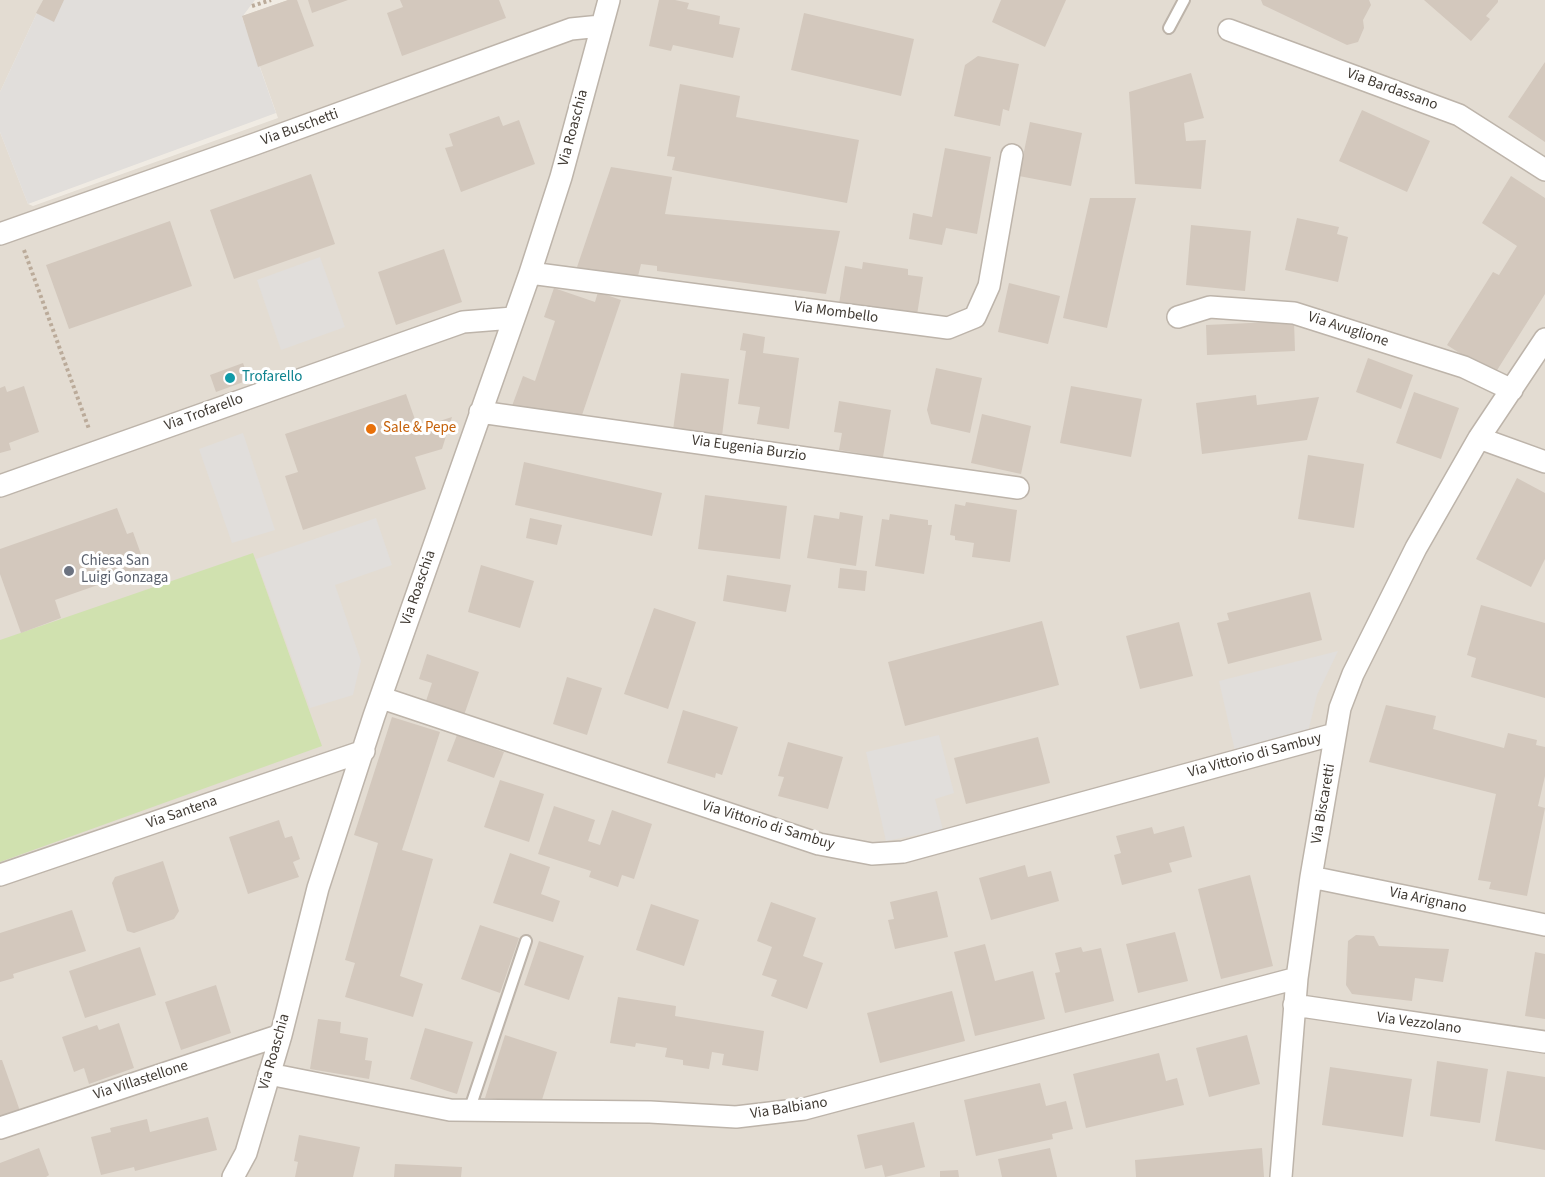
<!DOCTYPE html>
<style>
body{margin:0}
canvas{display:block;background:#f0ebe3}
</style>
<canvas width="1545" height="1177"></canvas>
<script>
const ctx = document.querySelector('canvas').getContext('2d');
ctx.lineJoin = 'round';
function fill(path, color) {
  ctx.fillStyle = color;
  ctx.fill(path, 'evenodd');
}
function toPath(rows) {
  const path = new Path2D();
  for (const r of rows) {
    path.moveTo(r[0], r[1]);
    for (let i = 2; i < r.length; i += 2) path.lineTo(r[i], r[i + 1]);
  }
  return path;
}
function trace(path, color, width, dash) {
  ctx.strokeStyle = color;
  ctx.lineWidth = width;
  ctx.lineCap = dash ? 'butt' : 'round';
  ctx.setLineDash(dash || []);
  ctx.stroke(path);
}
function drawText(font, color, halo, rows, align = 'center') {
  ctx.font = font + ' "Source Sans 3",sans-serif';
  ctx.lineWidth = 6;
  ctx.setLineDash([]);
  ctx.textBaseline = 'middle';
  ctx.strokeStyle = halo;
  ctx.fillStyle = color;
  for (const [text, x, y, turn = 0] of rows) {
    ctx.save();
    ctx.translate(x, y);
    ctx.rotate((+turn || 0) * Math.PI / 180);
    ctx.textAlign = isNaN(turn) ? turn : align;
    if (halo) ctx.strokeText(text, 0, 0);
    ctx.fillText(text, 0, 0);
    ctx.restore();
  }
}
const residential = toPath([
 [0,0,43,0,0,92],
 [288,0,1545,0,1545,1177,0,1177,0,132,28,204,33,206,278,118,242,16]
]);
const green = toPath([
 [253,553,322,746,0,862,0,640]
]);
const parking = toPath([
 [43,0,255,0,242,17,276,113,28,204,0,132,0,92],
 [320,257,345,327,281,350,257,280],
 [243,433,275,530,232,543,199,449],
 [376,518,392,565,335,585,361,661,353,695,310,708,256,559],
 [1338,651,1317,695,1308,732,1235,751,1219,681],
 [939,735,954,793,935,799,943,830,886,841,866,752]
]);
const building = toPath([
 [43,0,64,0,54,22,36,13],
 [288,0,297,0,314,46,258,67,242,16],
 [308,0,348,0,312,13],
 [400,0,499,0,506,18,402,56,387,13,403,7],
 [659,0,675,0,689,3,687,9,720,16,719,24,740,28,733,58,673,45,671,51,649,46],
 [1001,0,1066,0,1045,47,992,22],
 [1261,0,1369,0,1371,5,1363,20,1364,28,1358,42,1347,45,1263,5],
 [1424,0,1498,0,1498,2,1486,16,1490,19,1471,41],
 [804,13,914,39,901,96,791,70],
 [978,56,1019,64,1009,111,1003,109,1000,126,954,116,965,65],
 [1545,62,1545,142,1508,117],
 [1191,73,1204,118,1184,123,1186,141,1206,140,1201,189,1135,184,1129,92],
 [680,84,740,96,736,117,859,140,847,203,672,170,675,157,667,156],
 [1362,110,1430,141,1407,192,1339,161],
 [499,116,503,126,519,120,535,164,461,192,445,148,453,146,449,134],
 [1030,122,1082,133,1071,186,1019,176],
 [945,148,991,157,977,234,946,228,942,245,909,239,913,213,932,217],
 [611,167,672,177,665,214,840,231,826,294,657,271,657,266,641,264,638,276,576,270],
 [311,174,335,244,234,279,210,210],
 [1511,176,1545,198,1545,294,1494,375,1447,345,1493,272,1499,275,1517,246,1482,223],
 [1090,198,1136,198,1107,328,1063,318],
 [1297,218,1339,227,1337,234,1348,237,1338,282,1285,270],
 [170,221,192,286,69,329,46,265],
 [1191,225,1251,231,1245,291,1186,285],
 [444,249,462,302,396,325,378,272],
 [863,262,908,269,908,275,923,277,917,315,839,304,845,266,862,269],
 [1009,283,1060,296,1048,344,998,332],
 [554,288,595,302,598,292,621,300,581,418,512,406,523,376,535,381,555,321,544,317],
 [1294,321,1295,351,1207,355,1206,325],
 [743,333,765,337,763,353,799,358,789,429,757,424,760,407,738,404,746,351,740,350],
 [1368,358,1413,375,1401,409,1356,392],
 [243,363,249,380,216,392,210,375],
 [936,368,982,378,970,433,931,424,927,410],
 [681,373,729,379,722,436,673,430],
 [5,386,7,392,24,386,39,432,9,443,11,450,0,453,0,388],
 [1071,386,1142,399,1131,457,1060,443],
 [1414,392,1459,408,1441,459,1396,443],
 [406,394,418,428,452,417,442,449,415,457,426,489,303,530,285,476,298,472,285,434],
 [1256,395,1257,405,1319,397,1307,440,1202,454,1196,403],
 [839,401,891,410,883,457,839,450,842,433,834,432],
 [982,414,1031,426,1021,474,971,463],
 [1308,455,1364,464,1354,528,1298,519],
 [524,462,662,493,652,536,515,505],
 [1517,478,1545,493,1545,559,1531,587,1476,559],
 [705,495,787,506,780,559,698,549],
 [966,502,1017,510,1010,562,972,557,974,543,955,540,955,536,950,535,955,504,965,506],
 [117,508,127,534,133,532,146,568,55,600,61,618,21,633,0,574,0,549],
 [840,512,863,516,856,566,807,558,814,515,839,519],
 [890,514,928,520,928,525,932,525,924,574,875,566,882,519,889,520],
 [530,518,562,525,557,545,526,538],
 [481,565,534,581,520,628,468,612],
 [840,568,867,571,865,591,838,588],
 [727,575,791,585,786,612,723,601],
 [1310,592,1322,640,1228,664,1217,623,1229,620,1227,613],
 [1481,605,1545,623,1545,698,1471,677,1476,658,1467,655],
 [654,608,696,622,668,709,624,694],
 [1042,621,1059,685,905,726,888,662],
 [1179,622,1193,676,1140,689,1126,636],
 [427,654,479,672,463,718,425,704,432,683,419,679],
 [567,677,602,688,587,735,553,724],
 [1386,705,1436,716,1433,729,1504,748,1508,733,1537,740,1536,745,1545,747,1545,776,1538,806,1545,808,1527,896,1489,889,1491,882,1478,880,1496,794,1369,762],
 [683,710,738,727,722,775,716,773,715,778,667,763],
 [392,717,440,732,402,850,433,859,400,976,423,984,413,1017,345,997,355,963,345,960,378,843,354,835],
 [457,735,504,752,494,778,447,761],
 [1038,737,1050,783,966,804,954,758],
 [788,742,843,757,828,809,778,796,784,777,778,776],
 [500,780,544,794,529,842,484,827],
 [554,806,595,820,588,841,600,845,612,810,652,824,634,879,622,875,618,887,589,877,591,871,538,854],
 [279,820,285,838,292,836,300,859,293,862,299,877,248,894,229,837],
 [1184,826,1192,857,1169,863,1172,872,1122,885,1114,855,1121,853,1116,836,1152,827,1154,834],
 [510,853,550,867,541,894,560,901,553,922,493,903],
 [163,861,179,911,174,919,134,933,127,931,112,883,115,877],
 [1025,865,1028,877,1051,871,1059,901,991,920,979,878],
 [1250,875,1273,966,1221,979,1198,889],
 [937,891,948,937,895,949,888,920,894,919,890,902],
 [771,902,816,918,803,956,823,963,807,1009,771,996,777,980,762,975,772,947,757,941],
 [651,904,699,920,684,966,636,950],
 [72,910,86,951,13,974,14,978,0,982,0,933],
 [480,925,519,938,500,993,461,979],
 [1175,932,1188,981,1138,993,1126,944],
 [1356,935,1374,936,1379,946,1449,949,1443,982,1415,978,1412,1001,1352,994,1346,985,1348,941],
 [539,941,584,956,569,1000,524,985],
 [985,944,995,981,1033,971,1045,1019,975,1036,954,952],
 [140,947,156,995,85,1018,69,971],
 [1081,947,1083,952,1101,948,1114,1001,1065,1013,1055,973,1060,972,1055,953],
 [1535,952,1545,954,1545,1019,1525,1016],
 [216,985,231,1033,181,1050,165,1002],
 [952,991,965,1041,880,1063,867,1013],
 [618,997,676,1006,675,1016,764,1031,758,1071,722,1065,724,1054,712,1052,709,1069,683,1065,683,1060,665,1057,667,1048,636,1043,635,1047,610,1043],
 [318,1019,341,1022,340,1033,368,1038,365,1060,372,1061,369,1079,310,1069],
 [119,1023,134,1068,89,1084,84,1068,74,1072,62,1037,97,1025,99,1030],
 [425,1028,473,1042,457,1094,410,1079],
 [505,1035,557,1052,541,1103,485,1098],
 [1247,1035,1260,1084,1209,1097,1196,1048],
 [1159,1053,1166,1081,1177,1078,1184,1105,1086,1128,1073,1074],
 [0,1060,2,1060,20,1111,0,1118],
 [1437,1061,1488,1069,1480,1123,1430,1116],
 [1330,1067,1412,1079,1403,1137,1322,1125],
 [1507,1071,1545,1077,1545,1150,1495,1141],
 [1040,1083,1046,1106,1066,1101,1073,1129,1052,1134,1053,1139,976,1156,964,1100],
 [208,1117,217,1150,135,1171,134,1167,101,1175,91,1137,111,1132,110,1128,147,1119,150,1132],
 [914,1122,925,1167,885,1177,882,1165,865,1169,857,1135],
 [299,1135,360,1147,353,1177,295,1177,298,1162,294,1161],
 [39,1148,49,1175,46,1177,0,1177,0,1163],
 [1050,1148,1057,1177,1002,1177,998,1159],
 [1262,1148,1264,1177,1136,1177,1135,1160],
 [395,1164,462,1167,461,1177,394,1177],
 [958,1170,959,1177,940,1177,940,1171]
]);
const path = toPath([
 [252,6,271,0],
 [24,250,89,429]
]);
const lane = toPath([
 [1169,28,1184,0],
 [469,1111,526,941]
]);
const street = toPath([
 [1229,30,1459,115,1545,170],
 [0,234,255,144,571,29,601,26],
 [530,273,948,328,975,317,989,286,1012,155],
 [1178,317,1210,307,1294,313,1464,367,1512,390],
 [480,412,1018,488],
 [1479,438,1545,462],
 [0,486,463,322,513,318],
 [382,698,819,844,872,854,903,852,1335,734],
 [0,875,364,751],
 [1311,877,1545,925],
 [1294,1005,1545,1042],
 [269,1074,450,1110,650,1112,736,1117,804,1109,1297,978],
 [0,1128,281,1035],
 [233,1177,246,1153,281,1035,318,888,374,716,530,273,561,177,609,0],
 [1281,1177,1297,978,1311,877,1340,708,1353,674,1416,548,1479,438,1545,339]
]);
const markers = [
 [230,378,6,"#0f9aa8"],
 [371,429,6,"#e8710a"],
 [69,571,6,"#6b7280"]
];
const streetNames = [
 ["Via Bardassano",1392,90,20],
 ["Via Buschetti",300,128,-20],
 ["Via Roaschia",574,128,-75],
 ["Via Mombello",836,313,8],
 ["Via Avuglione",1348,330,18],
 ["Via Trofarello",204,413,-20],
 ["Via Eugenia Burzio",749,449,8],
 ["Via Roaschia",419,588,-71],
 ["Via Vittorio di Sambuy",1255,756,-15],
 ["Via Biscaretti",1324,804,-80],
 ["Via Santena",182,813,-19],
 ["Via Vittorio di Sambuy",768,826,17],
 ["Via Arignano",1428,901,12],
 ["Via Vezzolano",1419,1024,8],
 ["Via Roaschia",275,1052,-74],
 ["Via Villastellone",141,1081,-18],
 ["Via Balbiano",789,1109,-9]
];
const cultureNames = [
 ["Trofarello",242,378]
];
const foodNames = [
 ["Sale & Pepe",383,429]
];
const worshipNames = [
 ["Chiesa San",81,562],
 ["Luigi Gonzaga",81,579]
];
fill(residential, '#e3dcd2');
fill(green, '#d0e1af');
fill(parking, '#e1dedb');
fill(building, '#d3c8bd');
trace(lane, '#bdb4aa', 14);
trace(street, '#bdb4aa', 24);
trace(path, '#bbab9a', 4, [3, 3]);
trace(lane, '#fff', 10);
trace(street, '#fff', 21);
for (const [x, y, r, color] of markers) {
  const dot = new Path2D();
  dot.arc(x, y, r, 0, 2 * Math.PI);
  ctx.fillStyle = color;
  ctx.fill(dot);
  trace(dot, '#fff', 2);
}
drawText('15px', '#413b34', '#fff', streetNames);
drawText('15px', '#0d838f', '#fff', cultureNames, 'left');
drawText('15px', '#c56008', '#fff', foodNames, 'left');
drawText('15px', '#5b616d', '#fff', worshipNames, 'left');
</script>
